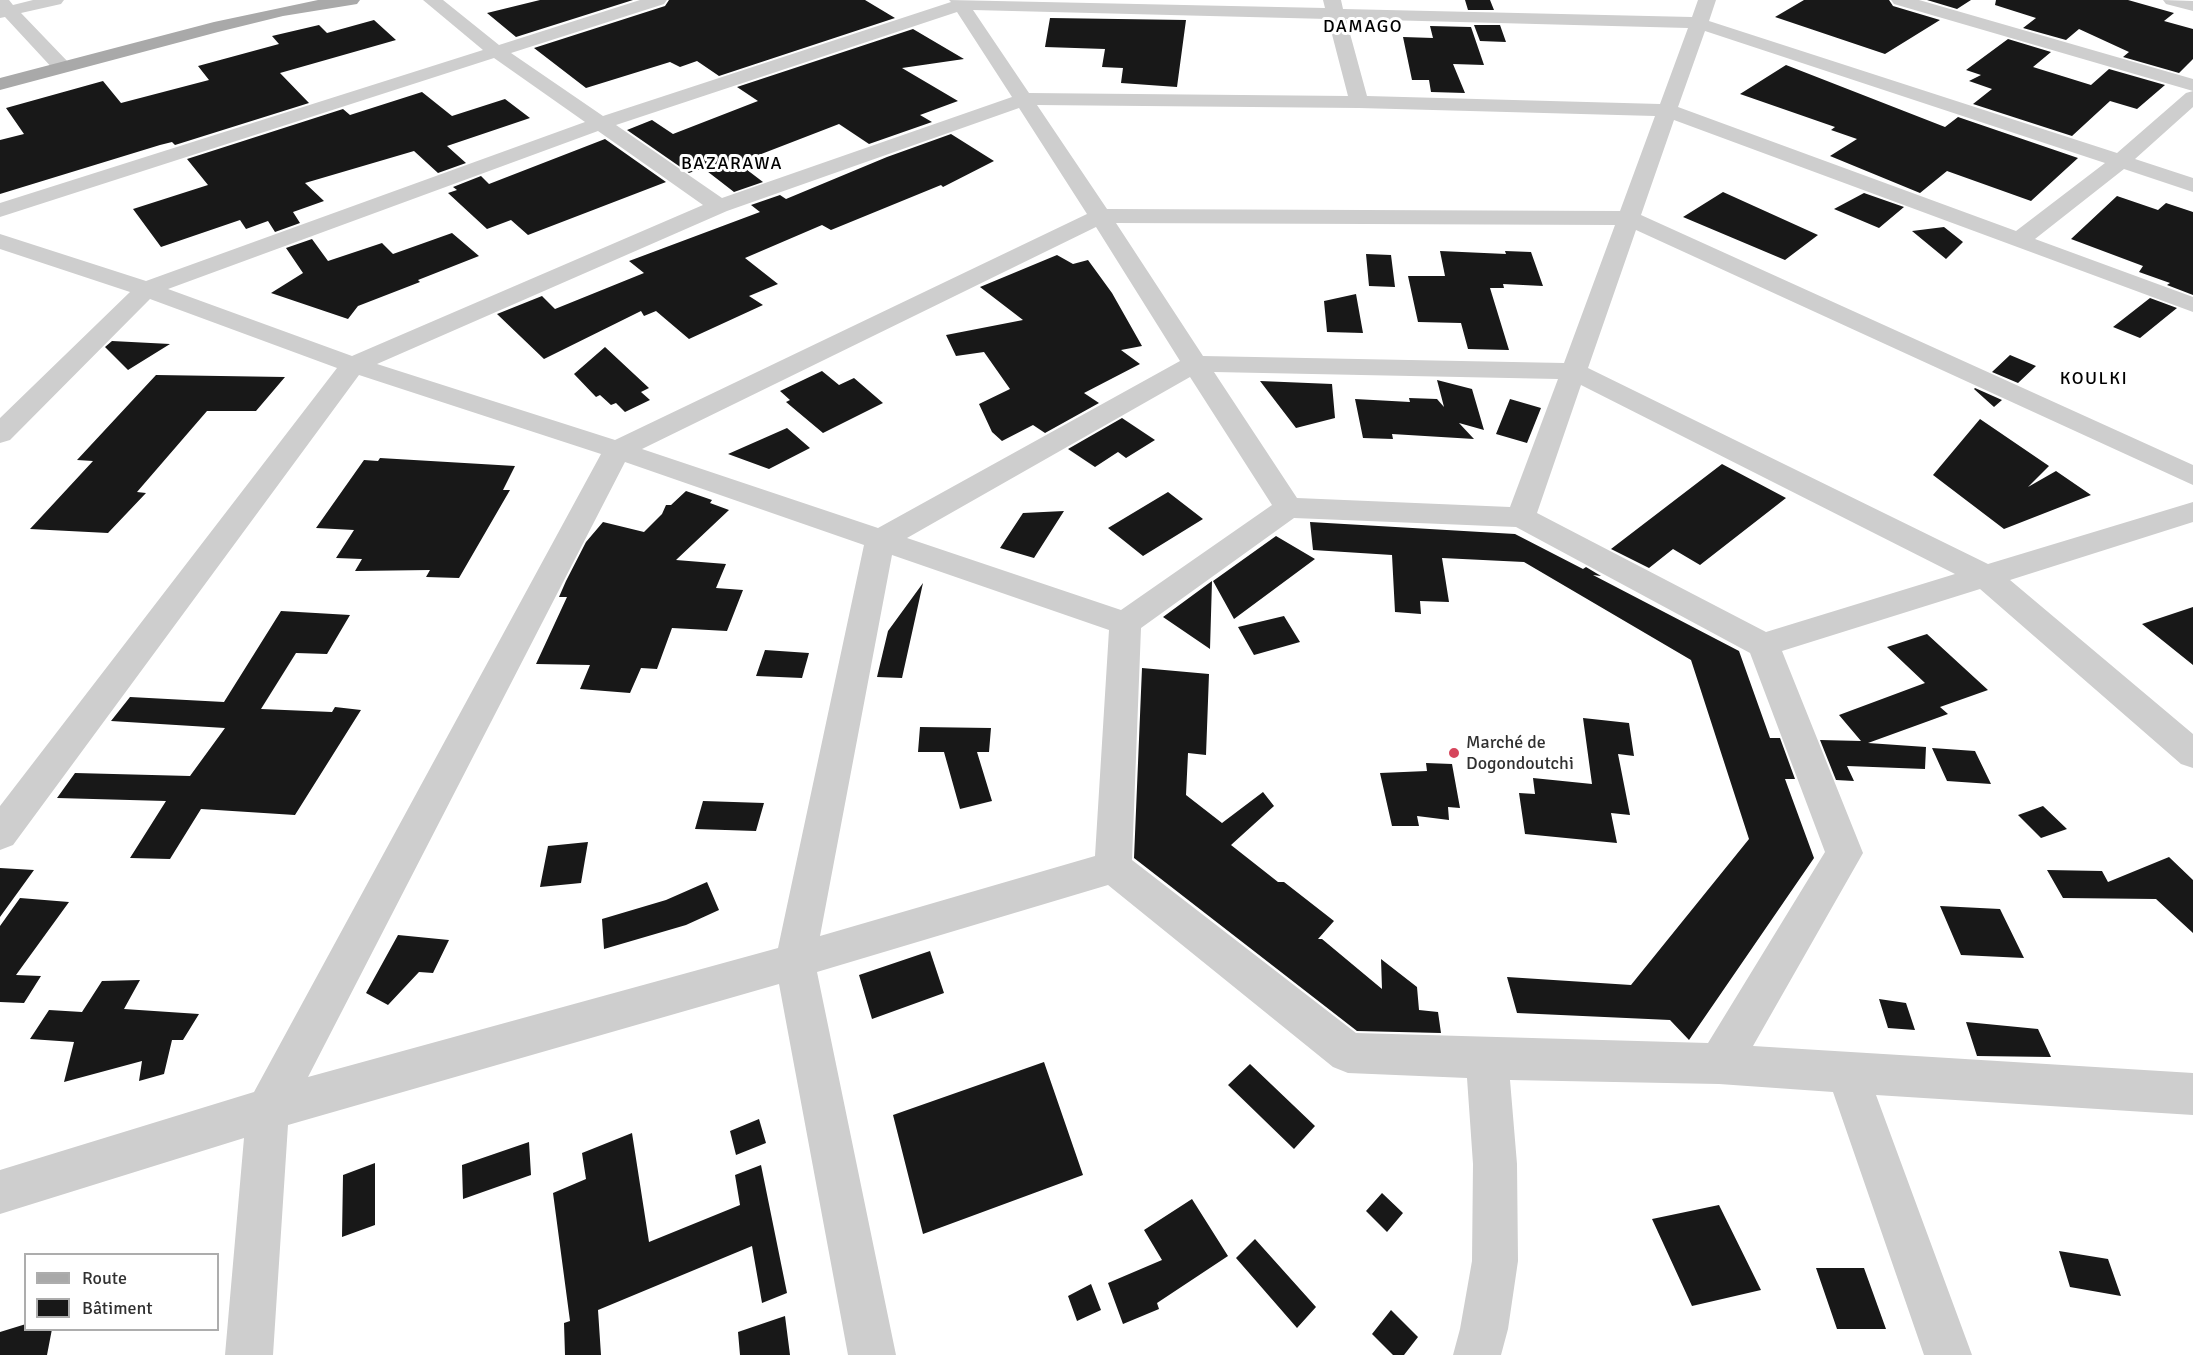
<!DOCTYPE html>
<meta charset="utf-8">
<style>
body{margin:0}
#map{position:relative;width:2193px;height:1355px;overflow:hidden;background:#fff;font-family:Signika,sans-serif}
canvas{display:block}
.legend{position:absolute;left:24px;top:1253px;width:195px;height:78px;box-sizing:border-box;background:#fff;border:2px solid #adadad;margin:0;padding:8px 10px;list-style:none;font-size:18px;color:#313131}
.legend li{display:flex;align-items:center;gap:12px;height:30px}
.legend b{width:30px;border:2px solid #adadad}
</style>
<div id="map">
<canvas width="2193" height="1355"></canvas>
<ul class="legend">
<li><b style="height:8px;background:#a9a9a9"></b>Route</li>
<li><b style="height:16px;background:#181818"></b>Bâtiment</li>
</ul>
</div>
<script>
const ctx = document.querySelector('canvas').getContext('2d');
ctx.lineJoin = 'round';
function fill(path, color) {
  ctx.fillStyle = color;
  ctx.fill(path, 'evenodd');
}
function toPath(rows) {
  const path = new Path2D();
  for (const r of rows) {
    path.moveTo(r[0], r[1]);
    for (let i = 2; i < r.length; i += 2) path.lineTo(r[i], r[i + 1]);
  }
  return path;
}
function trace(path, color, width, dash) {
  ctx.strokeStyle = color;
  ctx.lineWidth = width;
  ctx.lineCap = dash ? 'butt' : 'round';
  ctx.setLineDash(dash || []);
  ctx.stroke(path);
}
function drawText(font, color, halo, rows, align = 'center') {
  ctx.font = font + ' Signika,sans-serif';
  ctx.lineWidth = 6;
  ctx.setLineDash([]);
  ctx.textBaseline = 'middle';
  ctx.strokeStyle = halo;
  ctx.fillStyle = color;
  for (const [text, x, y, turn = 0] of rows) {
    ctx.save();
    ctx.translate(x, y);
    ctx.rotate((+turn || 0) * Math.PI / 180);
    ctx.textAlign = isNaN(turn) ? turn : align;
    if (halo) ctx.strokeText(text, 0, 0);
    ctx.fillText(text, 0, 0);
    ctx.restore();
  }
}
const building = toPath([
 [540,0,633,0,516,37,487,13],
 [669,0,865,0,895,18,719,76,697,61,680,67,670,62,586,88,534,48,665,6],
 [1465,0,1490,0,1494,10,1468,10],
 [1804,0,1889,0,1893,6,1940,20,1885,54,1775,17],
 [1927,0,1971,0,1957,9],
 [1996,0,2128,0,2174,13,2164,21,2193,29,2193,59,2179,73,2123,57,2129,52,2079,29,2066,40,2023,28,2036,18,1995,5],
 [1050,18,1186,20,1177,87,1121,83,1123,68,1102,67,1105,49,1045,47],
 [374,20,396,40,280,73,309,103,175,145,172,142,160,145,0,194,0,140,24,134,6,108,103,81,121,103,209,80,198,66,279,44,272,36,319,25,327,33],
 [1474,25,1500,25,1506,42,1480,41],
 [1430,26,1471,27,1484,65,1453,64,1465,93,1431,92,1429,80,1412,80,1403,37,1433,38],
 [913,29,964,59,902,68,958,101,920,115,932,122,869,144,839,124,738,163,763,182,734,192,703,168,689,173,627,130,652,120,673,134,758,101,737,87],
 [2008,39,2051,52,2033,67,2091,85,2109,69,2165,85,2137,109,2110,101,2072,136,1973,104,1992,89,1969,81,1981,75,1966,70],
 [1786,65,1945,127,1958,117,2078,158,2031,201,1947,171,1920,193,1830,156,1857,139,1831,130,1835,127,1740,94],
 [422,92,452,116,505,99,530,118,447,146,466,163,438,173,414,151,305,183,324,201,293,212,300,223,275,232,268,221,246,229,240,220,161,247,133,209,208,185,187,159,343,109,350,115],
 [951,134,994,161,943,187,941,185,831,230,822,225,745,258,778,284,749,296,763,305,689,339,656,311,644,316,641,311,544,359,497,314,542,296,555,309,644,273,629,261,760,212,751,205,780,195,786,199,887,157],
 [605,139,666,182,528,235,511,220,487,229,448,193,457,190,453,187,481,176,489,184],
 [1723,192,1818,235,1785,260,1683,217],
 [1864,193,1904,207,1879,228,1834,209],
 [2117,196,2158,210,2166,203,2193,212,2193,295,2167,285,2170,283,2139,272,2143,266,2071,239],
 [1944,227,1963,242,1946,259,1912,231],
 [452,233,479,256,418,280,420,282,358,306,348,319,271,293,303,273,286,248,312,239,328,261,382,243,393,254],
 [1440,251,1506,254,1505,251,1531,252,1543,286,1503,284,1504,288,1490,288,1509,350,1468,349,1461,323,1418,322,1408,276,1445,276],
 [1366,254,1391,255,1395,287,1369,286],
 [1057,255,1073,264,1088,260,1112,293,1142,346,1121,350,1140,364,1084,393,1099,403,1045,433,1033,425,1002,441,992,432,979,404,1010,389,984,352,956,356,946,335,1023,320,980,287],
 [1356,294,1363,333,1327,332,1324,301],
 [2150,298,2177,308,2140,338,2113,327],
 [112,341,170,344,128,370,105,347],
 [605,347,649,388,641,392,650,400,625,412,616,403,611,405,600,395,596,397,574,374],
 [2010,355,2036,366,2018,383,1992,372],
 [822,371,839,385,854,378,883,403,823,433,786,402,790,400,780,391],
 [156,375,285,377,256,411,207,411,137,492,146,493,108,533,30,529,93,461,77,460],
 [1437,380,1472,389,1484,430,1459,423,1474,439,1392,434,1393,439,1363,438,1355,399,1410,402,1409,398,1437,399,1444,407],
 [1260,381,1332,384,1335,418,1296,428],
 [1975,388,2002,400,1994,407,1974,389],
 [1510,399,1541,408,1527,443,1496,434],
 [1122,418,1155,440,1126,458,1118,452,1095,467,1068,449],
 [1980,419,2049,466,2028,487,2056,471,2091,495,2004,529,1933,475],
 [787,428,810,448,769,469,728,454],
 [380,458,515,466,503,490,510,490,459,578,426,577,430,570,355,571,362,559,336,558,354,530,316,528,364,460,378,461],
 [1722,464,1786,498,1700,565,1673,549,1649,568,1611,549],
 [686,491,712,500,710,503,729,510,676,560,726,564,716,588,743,590,727,631,672,628,657,669,641,668,630,693,580,689,590,665,536,664,567,597,559,597,566,581,586,542,603,522,644,532,662,514,666,505,671,505],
 [1168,492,1203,519,1143,556,1108,528],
 [1064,511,1034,558,1000,548,1023,513],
 [1310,522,1515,534,1583,569,1586,567,1601,576,1593,575,1739,651,1770,738,1780,738,1795,779,1785,779,1814,858,1689,1040,1670,1020,1517,1013,1507,977,1631,985,1749,839,1691,660,1524,562,1442,558,1449,602,1420,601,1421,614,1395,612,1392,555,1313,550],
 [1276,536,1315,559,1234,619,1213,581],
 [1212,581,1210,649,1163,617],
 [923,583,902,678,877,677,888,631],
 [2193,607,2193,665,2142,624],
 [281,611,350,615,327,654,296,653,261,709,332,712,335,707,361,710,295,815,201,809,170,859,130,858,166,801,57,798,75,773,190,776,225,728,111,721,130,697,224,702],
 [1284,616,1300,642,1254,655,1238,627],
 [1927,634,1988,690,1940,707,1948,714,1868,743,1926,747,1925,769,1847,766,1854,781,1836,780,1820,740,1861,741,1839,715,1925,683,1887,647],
 [765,650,809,653,802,678,756,676],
 [1142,668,1209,674,1206,755,1188,753,1186,795,1222,823,1263,792,1274,806,1231,845,1278,882,1284,882,1334,921,1318,939,1322,939,1382,989,1381,959,1417,987,1419,1010,1438,1012,1441,1033,1357,1031,1134,858],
 [1583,718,1629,723,1634,756,1618,754,1630,815,1611,813,1617,843,1525,834,1519,793,1535,794,1533,778,1592,784],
 [920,727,991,728,989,752,977,752,992,801,960,809,944,752,918,752],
 [1932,748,1975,751,1991,784,1947,781],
 [1426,763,1452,764,1460,808,1448,807,1449,820,1417,816,1419,826,1392,826,1380,773,1427,771],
 [703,801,764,803,756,831,695,829],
 [2043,806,2067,829,2041,838,2018,815],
 [588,842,581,883,540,887,548,846],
 [2169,857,2193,880,2193,933,2156,899,2063,898,2047,870,2102,871,2108,882],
 [0,868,34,870,0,917],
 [707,882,719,910,686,925,604,949,602,919,666,900],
 [20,898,69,902,16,975,41,976,24,1003,0,1002,0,926],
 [1940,906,2000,909,2024,958,1961,955],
 [398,935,449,940,433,973,419,972,388,1005,366,993],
 [930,951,944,993,872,1019,859,975],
 [140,980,124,1009,199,1014,183,1040,172,1040,164,1074,139,1081,142,1061,64,1082,74,1042,30,1039,49,1010,82,1012,102,981],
 [1879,999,1906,1003,1915,1030,1888,1028],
 [1966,1022,2038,1029,2051,1057,1977,1056],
 [1044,1062,1083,1175,923,1234,893,1115],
 [1250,1064,1315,1126,1294,1149,1228,1085],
 [759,1119,766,1143,736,1155,730,1131],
 [632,1133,649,1242,740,1205,735,1175,761,1165,787,1293,762,1303,752,1246,598,1310,601,1355,565,1355,564,1323,570,1321,553,1193,586,1179,582,1153],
 [529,1142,531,1175,463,1199,462,1165],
 [375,1163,375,1225,342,1237,343,1175],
 [1382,1193,1403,1213,1387,1232,1366,1211],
 [1192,1199,1228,1256,1157,1303,1159,1309,1123,1324,1108,1283,1162,1260,1144,1230],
 [1719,1205,1761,1290,1692,1306,1652,1219],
 [1255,1239,1316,1307,1297,1328,1236,1258],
 [2059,1251,2108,1259,2121,1296,2070,1287],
 [1816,1268,1864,1268,1886,1329,1837,1329],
 [1091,1284,1101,1310,1077,1321,1068,1296],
 [1391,1310,1418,1337,1404,1355,1393,1355,1372,1334],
 [785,1316,790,1355,740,1355,738,1332],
 [26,1324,26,1329,52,1329,47,1355,0,1355,0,1332]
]);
const minor = toPath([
 [0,0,9,0,13,5,33,0,64,0,61,4,21,13,69,63,71,67,69,71,55,71,5,17,0,18,0,0],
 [423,0,443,0,499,45,640,0,667,0,664,4,511,53,603,116,951,2,949,0,1325,8,1323,0,1341,0,1343,9,1692,17,1698,0,1716,0,1709,21,2117,153,2186,93,2193,91,2193,107,2135,159,2193,178,2193,192,2124,169,2035,239,2193,297,2193,312,1674,120,1641,215,2193,465,2193,485,1636,230,1588,368,1988,564,2193,502,2193,522,2010,580,2193,734,2193,768,2181,764,1980,589,1782,651,1863,853,1753,1046,2193,1073,2193,1115,1876,1095,1972,1355,1924,1355,1833,1092,1719,1084,1510,1080,1517,1164,1518,1261,1508,1329,1501,1355,1453,1355,1460,1329,1472,1261,1473,1164,1467,1078,1348,1073,1333,1067,1108,885,817,972,896,1355,848,1355,779,984,288,1125,273,1355,225,1355,244,1138,0,1214,0,1170,254,1092,601,454,359,375,13,845,0,850,0,806,337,368,150,299,10,440,0,443,0,418,130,292,0,249,0,234,146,281,585,122,494,58,0,217,0,203,483,50,423,0],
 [973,10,1328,19,1348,96,1029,93,973,10],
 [957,12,1012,97,722,198,616,125,957,12],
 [1346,19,1688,28,1660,104,1367,96,1346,19],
 [1705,31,2105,163,2016,231,1678,107,1705,31],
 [1037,105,1359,108,1655,116,1620,211,1107,209,1037,105],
 [1019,108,1087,214,615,440,377,364,727,211,1019,108],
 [598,131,703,205,352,356,168,289,598,131],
 [1116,223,1615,225,1564,363,1203,356,1116,223],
 [1096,227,1180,361,878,528,642,449,1096,227],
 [1214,372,1558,379,1510,507,1297,498,1214,372],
 [1190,377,1272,505,1121,610,907,538,1190,377],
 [1581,385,1955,574,1766,632,1537,513,1581,385],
 [625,462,864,545,778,948,308,1077,625,462],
 [1294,518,1516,527,1750,653,1825,852,1708,1043,1356,1033,1132,860,1141,628,1294,518],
 [892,555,1109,630,1095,856,820,936,892,555],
 [1891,0,1919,0,2193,79,2193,91,1894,4,1891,0],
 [2163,0,2193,1,2193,11,2166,4,2163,0]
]);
const major = toPath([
 [318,0,360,0,357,4,351,5,283,16,218,32,0,90,0,78,214,22,318,0]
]);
const markers = [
 [1454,753,6,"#d6465c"]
];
const farQuarternames = [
 ["DAMAGO",1363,27],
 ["BAZARAWA",732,164],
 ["KOULKI",2094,379]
];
const poiNames = [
 ["Marché de",1466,743],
 ["Dogondoutchi",1466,764]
];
fill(building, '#181818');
fill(minor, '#cecece');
fill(major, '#a9a9a9');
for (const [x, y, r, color] of markers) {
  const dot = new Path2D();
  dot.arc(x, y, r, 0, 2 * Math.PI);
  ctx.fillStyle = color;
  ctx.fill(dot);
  trace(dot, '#fff', 2);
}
ctx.letterSpacing = '1.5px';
drawText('18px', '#000', '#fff', farQuarternames);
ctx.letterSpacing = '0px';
drawText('18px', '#313131', '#fff', poiNames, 'left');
</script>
